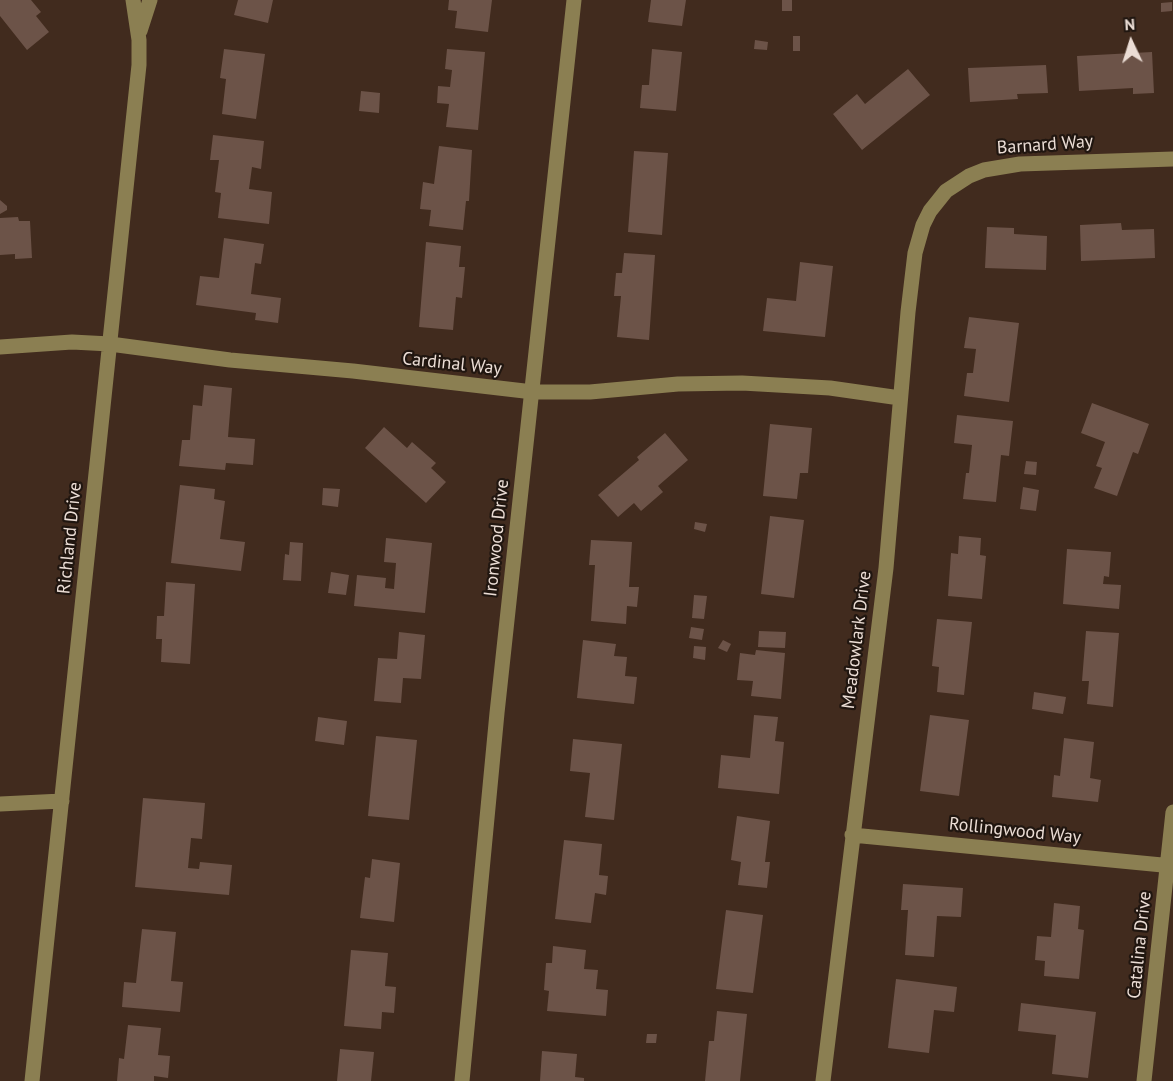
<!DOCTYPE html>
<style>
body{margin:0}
#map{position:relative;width:1173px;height:1081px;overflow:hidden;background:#412b1e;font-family:"PT Sans",sans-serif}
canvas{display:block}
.north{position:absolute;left:1101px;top:12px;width:60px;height:60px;-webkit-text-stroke:4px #201610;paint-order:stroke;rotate:356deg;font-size:16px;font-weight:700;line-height:24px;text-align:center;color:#ebddd5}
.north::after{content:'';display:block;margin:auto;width:21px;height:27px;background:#ebddd5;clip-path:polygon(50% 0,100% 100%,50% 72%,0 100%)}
</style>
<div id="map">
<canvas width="1173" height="1081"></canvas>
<div class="north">N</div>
</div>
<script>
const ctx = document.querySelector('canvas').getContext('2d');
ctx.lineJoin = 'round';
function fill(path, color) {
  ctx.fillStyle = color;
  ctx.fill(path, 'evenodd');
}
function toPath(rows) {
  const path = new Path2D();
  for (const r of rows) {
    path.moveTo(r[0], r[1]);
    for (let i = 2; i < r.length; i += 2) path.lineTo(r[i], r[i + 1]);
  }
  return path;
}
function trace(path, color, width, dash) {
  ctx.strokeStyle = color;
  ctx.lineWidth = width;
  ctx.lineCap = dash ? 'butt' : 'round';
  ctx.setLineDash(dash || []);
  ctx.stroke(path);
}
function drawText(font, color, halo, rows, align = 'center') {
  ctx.font = font + ' "PT Sans",sans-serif';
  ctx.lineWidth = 4.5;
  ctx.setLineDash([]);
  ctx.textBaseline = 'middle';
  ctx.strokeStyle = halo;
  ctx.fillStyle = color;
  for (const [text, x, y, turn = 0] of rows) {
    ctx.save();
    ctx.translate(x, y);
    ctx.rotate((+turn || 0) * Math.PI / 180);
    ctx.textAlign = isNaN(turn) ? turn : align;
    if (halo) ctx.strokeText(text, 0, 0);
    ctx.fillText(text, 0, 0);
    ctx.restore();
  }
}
const building = toPath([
 [0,0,31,0,41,12,36,16,49,32,27,50,0,16],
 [238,0,273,0,268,23,234,15],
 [449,0,492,0,488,32,455,28,457,11,448,10],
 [651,0,686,0,682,26,648,22],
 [782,0,792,0,792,11,782,11],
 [1172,2,1172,11,1161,12,1161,3],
 [793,36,800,36,800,51,793,51],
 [755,40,768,42,767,50,754,49],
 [224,49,265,54,256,119,222,114,226,79,220,78],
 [447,49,485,52,478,130,446,127,449,104,437,103,438,86,450,87,452,70,445,69],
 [652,49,682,52,676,111,640,108,642,85,649,85],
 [1152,52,1154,93,1133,94,1133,88,1079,91,1077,56],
 [1046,65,1048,93,1017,94,1018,99,970,102,968,68],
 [908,69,930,95,862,150,833,114,857,94,865,104],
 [361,91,380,93,379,113,359,111],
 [213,135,264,141,261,169,252,167,249,189,272,192,269,224,218,218,221,193,215,192,219,160,210,160],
 [439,146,472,150,469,201,466,201,463,230,429,226,431,210,420,209,423,182,434,184],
 [634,151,668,153,662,235,628,232],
 [0,200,7,206,7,210,0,214],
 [18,217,19,221,30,221,32,258,15,259,15,254,0,255,0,218],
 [1121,223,1122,230,1154,229,1155,258,1081,261,1080,225],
 [987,227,1014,228,1014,234,1047,236,1046,270,985,268],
 [224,238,264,244,261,264,255,263,251,294,281,298,278,323,255,320,256,313,196,305,200,276,219,278],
 [426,242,461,246,459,267,465,267,462,298,456,297,453,330,419,327],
 [624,253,655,255,649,340,617,337,621,296,614,296,616,273,622,273],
 [800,262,833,266,825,337,763,331,767,298,796,301],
 [969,317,1019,323,1009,402,964,396,967,373,973,373,976,349,964,348],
 [204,385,232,388,228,437,255,439,253,465,226,463,225,470,179,466,182,440,190,440,193,405,202,406],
 [1092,403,1149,424,1138,454,1133,452,1117,496,1094,488,1102,468,1096,466,1105,442,1081,433],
 [957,415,1013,421,1009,456,1001,455,996,502,963,499,966,473,969,473,972,445,954,443],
 [770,424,812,428,808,473,800,473,797,499,763,496],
 [384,427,407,448,412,442,436,463,431,468,446,482,426,503,365,448],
 [665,433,688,460,658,486,663,492,641,511,634,503,618,517,598,495,639,460,637,457],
 [1026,461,1037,462,1036,475,1024,474],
 [180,485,215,489,214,499,225,501,220,539,245,542,241,571,171,563],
 [1023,487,1039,490,1036,511,1020,509],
 [323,488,340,489,338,507,322,505],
 [770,516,804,520,794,598,761,594],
 [695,522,707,524,705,532,694,529],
 [959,536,981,538,980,555,986,556,982,599,948,596,951,553,958,554],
 [386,538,432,543,425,613,354,606,357,575,386,578,385,588,394,589,396,563,384,562],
 [591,540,632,542,629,587,639,587,637,607,627,606,626,624,591,621,595,565,589,565],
 [290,542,303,543,301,581,283,580,285,554,289,555],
 [1067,549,1111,552,1109,577,1104,576,1103,584,1121,585,1119,609,1063,604],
 [331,572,349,575,346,595,328,593],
 [166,582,195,584,190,664,161,662,162,639,156,639,157,616,164,616],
 [694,595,707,596,704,619,692,618],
 [937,619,972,622,964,695,937,692,939,667,932,666],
 [691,627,704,629,702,640,689,638],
 [759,631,786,632,785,648,758,647],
 [1086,631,1119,633,1113,707,1087,704,1089,681,1082,681],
 [399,632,425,635,421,679,403,678,401,703,374,701,378,658,397,659],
 [583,640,616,644,614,656,627,657,625,676,637,677,634,704,577,698],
 [723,640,731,644,727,652,718,648],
 [694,646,706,647,705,660,693,658],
 [756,650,785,653,781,699,751,696,753,681,737,680,740,653,755,655],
 [1034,692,1066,697,1063,714,1032,709],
 [754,715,778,717,775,741,784,742,779,794,718,788,721,755,750,758],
 [930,715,969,720,959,796,920,791],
 [318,717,347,721,344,745,315,741],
 [376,736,417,740,409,820,368,816],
 [1064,738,1094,742,1090,778,1101,780,1098,802,1052,797,1054,775,1060,776],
 [573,739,622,744,614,820,585,817,590,773,570,771],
 [143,798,205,803,202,839,191,838,188,868,199,869,200,862,232,865,229,895,135,887],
 [737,816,770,821,765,862,770,862,767,888,738,885,741,862,731,860],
 [564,840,602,844,599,875,608,876,606,895,595,893,591,923,555,919],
 [372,859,400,863,394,922,360,918,365,877,370,878],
 [903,884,963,888,961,917,937,916,934,957,905,955,908,910,901,910],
 [1054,903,1080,906,1078,929,1084,930,1079,979,1044,976,1045,961,1035,960,1037,936,1051,937],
 [726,910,763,915,753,993,716,989],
 [142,929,176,932,171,981,183,982,180,1012,122,1007,124,982,136,983],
 [553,946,586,950,584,969,598,970,596,989,608,990,606,1016,547,1011,549,991,544,990,546,963,552,963],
 [351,950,388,953,385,986,396,987,394,1013,382,1012,381,1029,344,1026],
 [896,979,957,987,954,1012,934,1010,929,1053,888,1048],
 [1021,1003,1096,1012,1088,1078,1052,1074,1056,1035,1018,1031],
 [717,1011,747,1014,740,1081,705,1081,709,1041,714,1041],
 [128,1025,161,1028,158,1055,170,1056,168,1078,154,1076,154,1081,117,1081,119,1058,124,1059],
 [647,1034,657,1034,656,1043,646,1043],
 [340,1049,374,1052,371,1081,337,1081],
 [542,1051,577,1054,575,1077,584,1078,584,1081,540,1081]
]);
const minor = toPath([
 [140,31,150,0],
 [0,347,72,342,110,344,230,360,353,371,533,392,590,392,678,384,742,383,830,388,900,398],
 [0,804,62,801],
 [852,835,1173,866],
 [32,1081,139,65,139,40,133,0],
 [462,1081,497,713,574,0],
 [823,1081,886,568,908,312,915,253,923,225,930,211,946,191,969,176,984,170,1020,164,1173,159],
 [1144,1081,1173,812]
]);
const streetNames = [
 ["Barnard Way",1045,145,-4],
 ["Cardinal Way",452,364,6],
 ["Richland Drive",70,538,-84],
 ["Ironwood Drive",497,538,-84],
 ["Meadowlark Drive",857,640,-83],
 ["Rollingwood Way",1015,831,6],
 ["Catalina Drive",1140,945,-84]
];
fill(building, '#6c5348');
trace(minor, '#8b7f52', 15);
drawText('18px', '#ebddd5', '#201610', streetNames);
</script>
